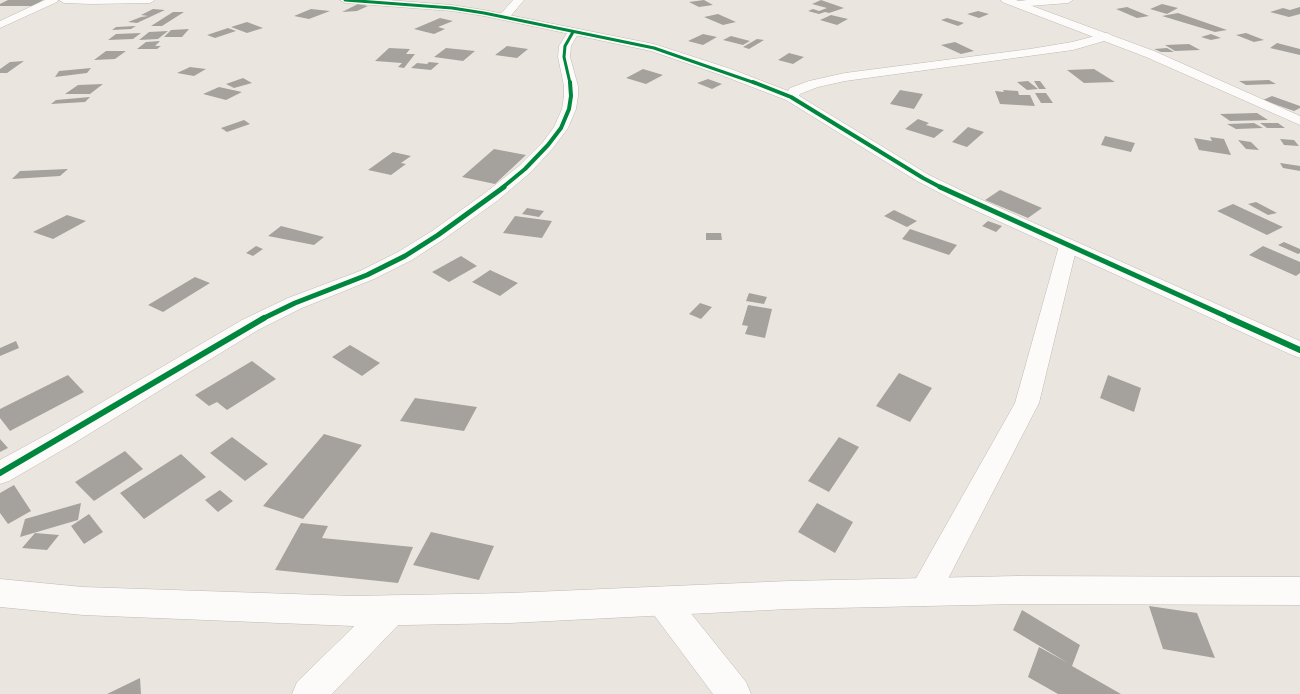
<!DOCTYPE html>
<style>
body{margin:0}
canvas{display:block;background:#eae6df}
</style>
<canvas width="1300" height="694"></canvas>
<script>
const ctx = document.querySelector('canvas').getContext('2d');
ctx.lineJoin = 'round';
function fill(path, color) {
  ctx.fillStyle = color;
  ctx.fill(path, 'evenodd');
}
function toPath(rows) {
  const path = new Path2D();
  for (const r of rows) {
    path.moveTo(r[0], r[1]);
    for (let i = 2; i < r.length; i += 2) path.lineTo(r[i], r[i + 1]);
  }
  return path;
}
function trace(path, color, width, dash) {
  ctx.strokeStyle = color;
  ctx.lineWidth = width;
  ctx.lineCap = dash ? 'butt' : 'round';
  ctx.setLineDash(dash || []);
  ctx.stroke(path);
}
const building = toPath([
 [8,0,43,0,33,6,0,6,0,4],
 [704,0,713,5,699,7,689,2],
 [821,0,844,8,829,13,825,12,819,14,808,11,813,9,819,11,827,8,812,4],
 [358,4,368,6,357,11,342,12],
 [1162,4,1178,8,1167,14,1150,9],
 [1127,7,1149,16,1137,18,1116,9],
 [1300,7,1300,14,1289,17,1270,12,1283,8,1290,10],
 [153,9,165,10,137,23,128,22,141,17,148,16,141,15],
 [311,9,330,11,309,19,294,16],
 [978,11,989,14,979,18,967,14],
 [173,12,184,12,162,26,151,26],
 [1178,13,1227,30,1215,32,1162,16],
 [718,14,736,22,723,25,704,17],
 [831,15,848,19,837,25,820,20],
 [440,18,453,21,438,27,445,29,434,34,414,29],
 [947,18,964,23,958,26,941,20],
 [247,22,263,28,247,33,231,27],
 [136,26,131,29,112,30,116,27],
 [228,28,236,31,215,38,207,35],
 [189,29,182,37,164,37,171,30],
 [168,31,158,39,139,40,149,32],
 [141,33,133,39,108,40,116,34],
 [1246,33,1264,40,1254,42,1236,35],
 [703,34,717,37,703,45,688,41],
 [1211,34,1221,38,1211,40,1201,37],
 [731,36,750,41,743,45,723,40],
 [757,39,764,40,749,49,743,47],
 [160,41,155,46,161,46,157,49,137,49,146,42],
 [955,42,974,51,961,54,941,45],
 [1277,43,1300,49,1300,55,1270,48],
 [1189,44,1200,50,1175,51,1165,45],
 [507,46,528,49,517,58,495,55],
 [389,48,410,49,406,54,415,54,404,68,398,67,402,63,375,61],
 [446,48,475,51,463,61,434,57],
 [1167,48,1174,52,1161,52,1154,49],
 [106,51,126,51,115,59,94,60],
 [789,53,804,57,793,64,778,60],
 [24,61,7,73,0,73,0,69,10,62],
 [429,62,439,63,431,70,411,68,417,63,427,64],
 [190,67,206,69,194,76,177,73],
 [91,68,87,73,55,77,59,71],
 [643,69,663,75,646,84,626,78],
 [1094,69,1115,82,1084,83,1067,70],
 [243,78,252,83,234,88,226,84],
 [708,79,722,84,712,89,697,83],
 [1269,80,1276,84,1246,85,1239,81],
 [1028,81,1038,89,1027,90,1017,82],
 [1034,81,1040,81,1046,89,1039,89],
 [103,84,90,94,65,94,78,85],
 [219,87,242,92,226,100,203,94],
 [900,90,923,94,914,109,890,104],
 [1003,90,1018,91,1019,95,1030,95,1035,106,1000,104,995,91,1004,92],
 [1035,93,1046,93,1053,103,1041,103],
 [1272,96,1300,106,1300,108,1294,111,1263,100],
 [90,97,85,102,51,104,56,100],
 [1257,113,1268,120,1230,121,1220,114],
 [918,119,929,123,926,125,944,130,934,138,905,129],
 [244,120,250,124,227,132,221,128],
 [1254,123,1263,128,1236,129,1227,124],
 [1260,123,1278,123,1285,128,1267,128],
 [968,127,984,132,967,147,952,142],
 [1105,136,1135,143,1131,152,1101,145],
 [1210,137,1224,139,1231,155,1199,150,1194,138,1212,141],
 [1280,139,1294,140,1299,146,1284,145],
 [1238,140,1251,142,1259,150,1246,149],
 [494,149,526,155,495,184,462,177],
 [393,152,411,156,401,163,406,164,391,175,368,170],
 [1280,163,1300,166,1300,171,1283,168],
 [68,169,60,176,12,179,20,171],
 [1000,190,1042,208,1028,218,985,200],
 [1256,202,1277,213,1268,215,1248,204],
 [1233,204,1283,227,1267,235,1217,211],
 [527,208,544,211,539,217,522,214],
 [894,210,917,221,907,227,884,216],
 [67,215,86,221,53,239,33,232],
 [515,216,552,221,542,238,503,233],
 [988,221,1002,226,996,232,982,226],
 [281,226,324,237,314,245,268,236],
 [910,229,957,245,949,255,902,239],
 [706,233,721,233,722,240,706,240],
 [1284,242,1300,249,1300,253,1298,254,1278,245],
 [256,246,263,249,253,256,246,253],
 [1263,246,1300,262,1300,273,1296,276,1249,255],
 [461,256,477,266,449,282,432,272],
 [490,270,518,283,500,296,472,282],
 [195,277,210,283,163,312,148,305],
 [749,293,767,297,764,304,746,301],
 [700,303,712,307,701,319,689,314],
 [748,305,772,309,765,338,745,334,748,326,742,325],
 [16,341,19,348,0,356,0,348],
 [350,345,380,363,362,376,332,357],
 [252,361,276,379,227,410,217,402,209,406,195,395],
 [899,373,932,388,910,422,876,406],
 [68,375,84,392,10,431,0,418,0,409],
 [1108,375,1141,388,1134,412,1100,398],
 [415,398,477,407,464,431,400,421],
 [324,434,362,445,303,519,263,506],
 [232,437,268,464,245,481,210,453],
 [839,437,859,447,829,492,808,481],
 [0,439,8,448,0,452],
 [125,451,143,469,94,501,75,482],
 [181,454,206,477,144,519,120,493],
 [14,485,31,511,8,524,0,513,0,493],
 [220,490,233,501,218,512,205,500],
 [81,503,78,520,20,537,25,519],
 [817,503,853,522,835,553,798,532],
 [89,514,103,532,84,544,71,526],
 [301,523,328,526,322,538,413,547,398,583,275,570],
 [431,532,494,546,479,580,413,565],
 [35,533,59,535,47,550,22,548],
 [1149,606,1197,613,1215,658,1163,649],
 [1022,610,1080,645,1072,666,1121,694,1058,694,1028,677,1039,647,1068,663,1013,630],
 [140,678,141,694,107,694]
]);
const minor = toPath([
 [45,0,58,0,57,2,0,28,0,21,45,0],
 [513,0,524,0,508,19,500,19,498,17,513,0],
 [1027,0,1073,0,1068,3,1017,7,1012,4,1013,2,1027,0],
 [573,29,577,30,579,32,571,46,570,57,578,86,578,96,576,109,568,128,553,148,531,172,497,201,444,239,412,260,374,279,302,308,258,330,71,445,9,481,0,484,0,460,53,431,242,320,288,298,360,271,398,252,432,231,485,193,519,166,543,142,554,127,562,109,564,96,564,86,558,57,559,46,569,30,573,29],
 [1107,33,1111,35,1113,37,1111,39,1073,50,845,81,818,87,800,94,796,100,791,101,786,100,784,97,790,88,809,81,845,73,1030,49,1072,42,1107,33],
 [1068,240,1075,242,1077,246,1039,403,936,602,925,606,914,602,910,592,914,582,1015,403,1059,246,1061,242,1068,240],
 [662,587,673,591,746,682,751,694,713,694,651,611,647,601,651,591,662,587],
 [392,595,403,600,407,610,403,620,332,694,292,694,297,682,381,600,392,595]
]);
const tertiary = toPath([
 [59,0,155,0,150,3,91,4,64,3,59,0],
 [340,0,388,0,452,5,484,10,654,44,731,69,796,94,929,175,971,195,1300,341,1300,358,1292,355,959,203,917,181,786,100,721,75,651,51,484,16,452,11,345,3,340,0],
 [1001,0,1016,0,1154,51,1300,116,1300,125,1146,57,1002,2,1001,0]
]);
const secondary = toPath([
 [1017,576,1300,577,1300,605,1017,604,789,609,510,623,353,626,83,615,0,607,0,579,83,587,353,596,510,593,789,581,1017,576]
]);
const cyclewayFar3 = toPath([
 [345,0,452,8,484,13,654,48,755,83],
 [570,83,564,57,565,46,573,32]
]);
const cyclewayFar2 = toPath([
 [753,82,791,97,923,178,942,188],
 [502,188,525,169,548,145,561,128,569,109,571,96,570,82]
]);
const cyclewayFar1 = toPath([
 [940,187,1232,319],
 [262,319,295,303,367,275,405,256,438,235,504,187]
]);
const cycleway = toPath([
 [1229,318,1300,350],
 [0,473,264,318]
]);
fill(building, '#a5a29d');
trace(minor, '#bdbab5', 1);
trace(tertiary, '#bdbab5', 1);
trace(secondary, '#bdbab5', 1);
fill(minor, '#fcfbfa');
fill(tertiary, '#fcfbfa');
fill(secondary, '#fcfbfa');
trace(cyclewayFar3, '#00873e', 3);
trace(cyclewayFar2, '#00873e', 4);
trace(cyclewayFar1, '#00873e', 5);
trace(cycleway, '#00873e', 6);
</script>
